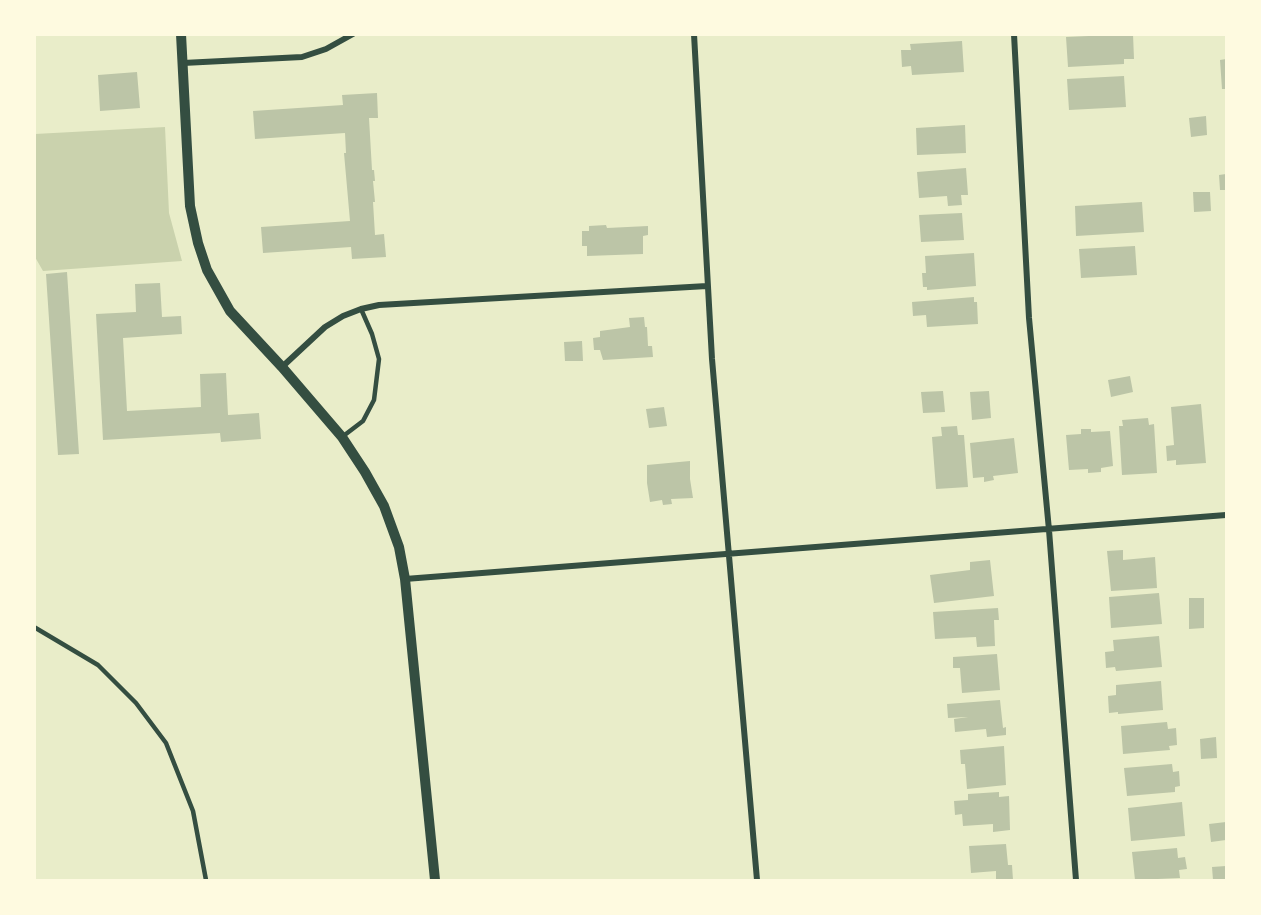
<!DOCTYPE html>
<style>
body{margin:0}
#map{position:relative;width:1261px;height:915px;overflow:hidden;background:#e9edc9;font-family:"PT Sans Narrow",sans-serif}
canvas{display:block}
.frame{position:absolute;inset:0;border:36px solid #fefae0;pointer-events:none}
</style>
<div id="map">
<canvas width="1261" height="915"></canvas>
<div class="frame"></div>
</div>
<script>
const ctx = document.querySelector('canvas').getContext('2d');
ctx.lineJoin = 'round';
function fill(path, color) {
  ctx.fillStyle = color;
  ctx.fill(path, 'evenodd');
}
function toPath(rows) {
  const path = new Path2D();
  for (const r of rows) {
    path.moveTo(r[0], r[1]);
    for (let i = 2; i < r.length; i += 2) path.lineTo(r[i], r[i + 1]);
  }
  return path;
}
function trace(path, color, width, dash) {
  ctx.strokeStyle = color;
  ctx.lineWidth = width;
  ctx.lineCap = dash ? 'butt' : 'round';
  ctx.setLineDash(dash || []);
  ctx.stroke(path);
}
const green = toPath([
 [165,127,169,213,182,261,43,271,35,257,35,128,35,134]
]);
const building = toPath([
 [1133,34,1134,59,1124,59,1124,64,1068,67,1066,37],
 [962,41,964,72,912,75,911,66,902,67,901,50,911,50,910,44],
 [1226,59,1226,89,1222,89,1220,60],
 [137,72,140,108,100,111,98,75],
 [1124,76,1126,107,1069,110,1067,79],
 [377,93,378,118,369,118,372,170,374,170,375,181,373,181,375,202,373,202,375,235,384,234,386,257,352,259,351,247,263,253,261,227,350,221,344,153,346,153,345,133,255,139,253,111,343,105,342,95],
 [1206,116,1207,135,1191,137,1189,118],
 [965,125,966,153,917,155,916,128],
 [966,168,968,195,961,195,962,205,948,206,947,196,919,198,917,172],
 [1226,174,1226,190,1220,190,1219,175],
 [1193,192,1210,192,1211,211,1194,212],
 [1142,202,1144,232,1076,236,1075,206],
 [962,213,964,240,921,242,919,215],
 [606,225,607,228,648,226,648,235,643,236,643,254,587,256,587,246,582,246,582,231,589,231,589,226],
 [1135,246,1137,275,1081,278,1079,249],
 [974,253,976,286,927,290,927,287,923,287,922,273,926,273,925,256],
 [67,272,79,454,58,455,46,274],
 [160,283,162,317,181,316,182,334,123,338,127,411,201,407,200,374,226,373,228,415,259,413,261,439,221,442,220,433,103,440,96,314,136,312,135,284],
 [974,297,974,302,977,302,978,324,927,327,926,315,913,316,912,302],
 [644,317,645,327,647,327,648,346,652,346,653,357,603,360,600,350,594,350,593,338,600,337,600,331,630,327,629,318],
 [582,341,583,361,565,361,564,342],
 [1130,376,1133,392,1111,397,1108,380],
 [943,391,945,412,923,413,921,392],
 [989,391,991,418,972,420,970,392],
 [1201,404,1206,463,1176,465,1176,460,1167,461,1166,446,1174,445,1171,407],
 [664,407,667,426,649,428,646,409],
 [1148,418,1149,425,1154,424,1157,473,1122,475,1119,426,1123,426,1122,420],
 [957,426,958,435,964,435,968,487,936,489,932,437,942,436,941,427],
 [1081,429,1091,429,1091,432,1110,431,1113,466,1101,468,1101,472,1088,473,1088,469,1069,470,1066,435,1081,434],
 [1014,438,1018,473,993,476,994,480,984,482,984,477,973,478,970,443],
 [690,461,690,479,693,498,671,499,672,504,663,505,662,500,650,502,647,483,647,465],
 [1123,550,1123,560,1155,557,1157,588,1111,591,1107,551],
 [990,560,994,596,934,603,930,575,970,570,970,562],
 [1159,593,1162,624,1111,628,1109,597],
 [1189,598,1204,598,1204,628,1189,629],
 [998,608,999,620,994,620,995,646,977,647,976,637,935,639,933,612],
 [1159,636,1162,667,1116,671,1115,667,1106,668,1105,652,1114,651,1113,640],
 [997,654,1000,690,962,693,960,668,953,668,953,657],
 [1161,681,1163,710,1118,714,1118,712,1109,713,1108,696,1116,695,1116,685],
 [1000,700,1003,728,1006,727,1006,735,987,737,986,729,955,732,954,719,968,717,948,718,947,704],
 [1167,722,1168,729,1176,728,1177,745,1169,746,1170,750,1123,754,1121,726],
 [1216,737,1217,758,1201,759,1200,739],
 [1004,746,1006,785,967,789,965,764,961,764,960,750],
 [1172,764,1173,772,1179,771,1180,786,1175,787,1175,792,1127,796,1124,768],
 [999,792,999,797,1009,796,1010,830,993,832,993,824,963,826,962,814,955,815,954,801,968,800,968,794],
 [1182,802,1185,836,1131,841,1128,808],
 [1226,822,1226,840,1211,842,1209,824],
 [1006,844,1008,865,1012,865,1013,880,996,880,996,871,971,873,969,846],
 [1177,848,1178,858,1185,857,1187,869,1179,870,1180,878,1135,880,1132,852],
 [1226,866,1226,880,1213,880,1212,867]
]);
const service = toPath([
 [342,437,363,421,374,400,379,359,372,334,361,309],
 [34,627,98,665,136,703,166,743,193,811,206,880]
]);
const minor = toPath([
 [694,34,712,359,757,880],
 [1014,34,1029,318,1049,530,1076,880],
 [183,63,302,57,326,49,353,34],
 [282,367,325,327,343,316,361,309,379,305,707,286],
 [405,579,1226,515]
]);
const tertiary = toPath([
 [181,34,190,206,198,243,207,270,230,311,282,367,342,437,365,472,384,506,399,547,405,579,435,880]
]);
fill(green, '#cad2ad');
fill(building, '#bcc5a7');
trace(service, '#344e41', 4.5);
trace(minor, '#344e41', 6);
trace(tertiary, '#344e41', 10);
</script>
